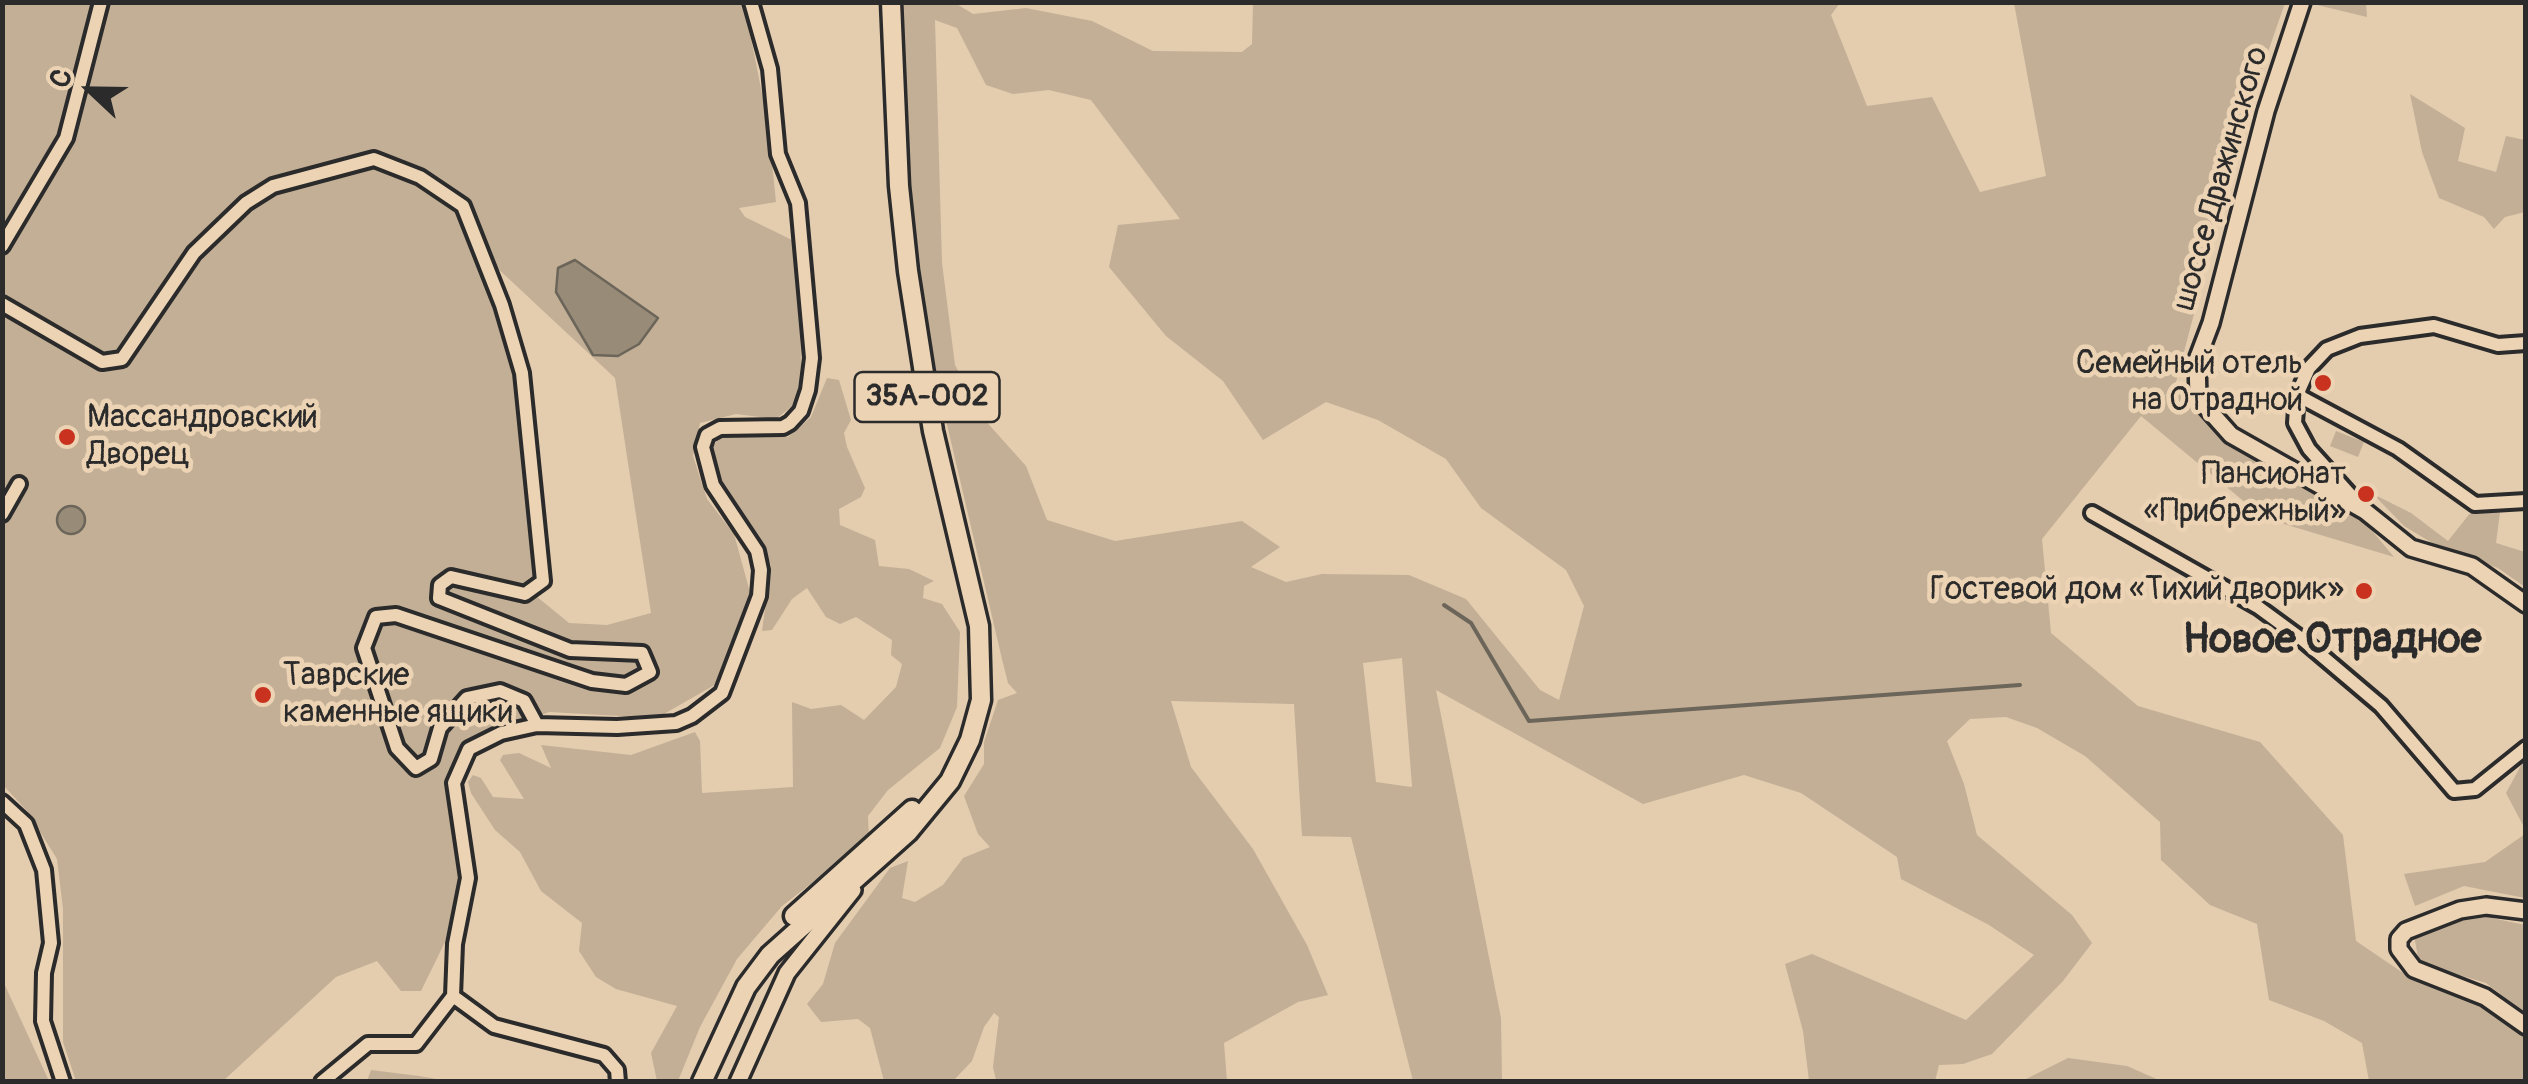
<!DOCTYPE html>
<meta charset="utf-8">
<style>
body{margin:0}
#map{position:relative;width:2528px;height:1084px;overflow:hidden;background:#e4ccaf;font-family:Pangolin,sans-serif}
canvas{display:block}
.frame{position:absolute;inset:0;border:5px solid #2b2b2b;pointer-events:none}
.north{position:absolute;left:40px;top:40px;width:100px;height:100px;-webkit-text-stroke:8px #ecd3b4;paint-order:stroke;rotate:292deg;font-size:28px;font-weight:700;line-height:40px;text-align:center;color:#2b2b2b}
.north::after{content:'';display:block;margin:auto;width:35px;height:45px;background:#2b2b2b;clip-path:polygon(50% 0,100% 100%,50% 72%,0 100%)}
</style>
<div id="map">
<canvas width="2528" height="1084"></canvas>
<div class="frame"></div>
<div class="north">С</div>
</div>
<script>
const ctx = document.querySelector('canvas').getContext('2d');
ctx.lineJoin = 'round';
function fill(path, color) {
  ctx.fillStyle = color;
  ctx.fill(path, 'evenodd');
}
function toPath(rows) {
  const path = new Path2D();
  for (const r of rows) {
    if (r.length === 3) {
      path.moveTo(r[0] + r[2], r[1]);
      path.arc(r[0], r[1], r[2], 0, 2 * Math.PI);
      continue;
    }
    path.moveTo(r[0], r[1]);
    for (let i = 2; i < r.length; i += 2) path.lineTo(r[i], r[i + 1]);
  }
  return path;
}
function trace(path, color, width, dash) {
  ctx.strokeStyle = color;
  ctx.lineWidth = width;
  ctx.lineCap = dash ? 'butt' : 'round';
  ctx.setLineDash(dash || []);
  ctx.stroke(path);
}
function drawText(font, color, halo, rows, align = 'center') {
  ctx.font = font + ' Pangolin,sans-serif';
  ctx.lineWidth = 9;
  ctx.setLineDash([]);
  ctx.textBaseline = 'middle';
  ctx.strokeStyle = halo;
  ctx.fillStyle = color;
  for (const [text, x, y, turn = 0] of rows) {
    ctx.save();
    ctx.translate(x, y);
    ctx.rotate((+turn || 0) * Math.PI / 180);
    ctx.textAlign = isNaN(turn) ? turn : align;
    if (halo) ctx.strokeText(text, 0, 0);
    ctx.fillText(text, 0, 0);
    ctx.restore();
  }
}
const green = toPath([
 [2,3,744,3,768,124,776,202,739,208,745,217,792,240,800,301,801,366,796,403,776,419,736,414,700,423,693,456,707,499,734,534,751,596,718,683,657,718,549,712,460,746,445,781,460,879,445,942,421,991,401,991,377,961,336,977,223,1081,76,1081,63,1042,63,909,57,859,27,811,3,785],
 [493,264,615,378,651,613,607,625,569,623,536,596,510,344],
 [900,3,955,3,973,14,1026,8,1092,21,1153,51,1242,52,1252,44,1253,3,1840,3,1831,15,1867,106,1932,97,1980,192,2046,176,2014,3,2285,3,2247,112,2175,386,2213,429,2353,508,2394,557,2264,518,2141,416,2042,539,2051,633,2138,706,2260,742,2343,835,2356,941,2412,979,2473,1002,2525,1035,2525,1081,2369,1081,2362,1043,2324,1021,2269,1000,2257,924,2210,905,2161,860,2160,822,2085,756,2037,728,2006,717,1970,719,1947,741,1964,784,1977,835,2072,915,2092,943,2063,981,1992,1054,1963,1064,1939,1065,1935,1081,1809,1081,1803,1031,1785,964,1812,954,1966,1020,2034,955,1989,925,1901,879,1897,857,1801,793,1744,775,1643,804,1436,690,1501,1018,1502,1081,1413,1081,1351,837,1302,836,1294,704,1171,701,1191,767,1253,849,1307,945,1328,995,1298,1002,1224,1043,1227,1081,996,1080,993,1067,999,1017,994,1013,984,1027,972,1061,953,1081,884,1081,870,1028,858,1019,821,1022,807,1004,823,984,835,943,890,868,908,861,902,898,915,902,943,885,963,858,990,847,978,834,964,796,984,764,984,742,998,700,1017,693,1008,683,1002,659,941,399,908,215],
 [935,20,957,28,986,85,1013,94,1049,90,1091,100,1180,219,1118,225,1109,267,1166,336,1223,381,1263,440,1326,402,1378,420,1446,459,1481,508,1566,570,1584,606,1559,700,1540,690,1466,599,1409,575,1322,574,1286,582,1251,567,1280,547,1242,521,1115,541,1047,520,1026,466,983,418,955,365,942,263],
 [1402,658,1412,786,1411,787,1376,782,1363,663],
 [2309,3,2366,3,2367,17],
 [2410,94,2465,128,2458,161,2496,172,2506,136,2525,140,2525,212,2505,217,2494,229,2484,217,2439,198,2422,152],
 [827,378,839,380,851,420,844,433,847,447,865,488,861,497,839,509,840,525,875,540,879,566,909,569,934,581,924,586,923,598,942,604,960,632,957,707,940,748,888,790,868,816,869,839,782,906,737,959,700,1027,678,1081,657,1081,651,1053,677,1006,616,989,596,977,579,951,582,923,541,891,520,852,495,830,471,793,468,782,473,775,481,778,493,797,524,799,500,760,503,755,519,753,551,768,541,745,631,755,695,732,700,741,702,793,793,787,792,702,811,709,841,705,864,720,896,687,902,664,891,655,892,640,856,617,840,624,826,617,807,588,792,599,772,630,762,631,771,565,756,535,714,480,709,459,710,448,723,436,788,437,811,417],
 [2336,431,2364,442,2358,457,2330,446],
 [2373,494,2411,513,2448,541,2471,512,2500,512,2496,543,2525,552,2525,587,2498,568,2444,550,2404,526],
 [2525,758,2525,829,2506,793],
 [2525,834,2525,898,2464,886,2415,906,2404,874,2485,862],
 [2473,914,2525,925,2525,1013,2486,983,2419,963,2414,935,2443,920],
 [2,981,3,981,49,1081,3,1081],
 [2068,1058,2127,1066,2161,1081,2022,1081],
 [371,1070,419,1076,448,1081,367,1081]
]);
const water = toPath([
 [575,260,658,318,639,344,618,356,593,355,556,292,558,268,575,260],
 [71,520,14]
]);
const stream = toPath([
 [1444,605,1471,623,1529,721,2020,685]
]);
const minor = toPath([
 [2,246,66,138,101,2],
 [2,304,102,362,122,359,194,253,246,203,273,186,374,159,420,177,463,206,502,305,522,373,543,581,525,594,451,577,440,585,439,598,570,650,642,653,650,672,626,685,592,681,396,615,376,617,364,648,397,748,416,768,431,759,440,728,467,698,500,691,524,701,537,725],
 [2297,395,2398,449,2475,504,2526,501],
 [2363,509,2309,449,2295,423,2297,395,2309,368,2327,349,2360,336,2434,326,2498,345,2526,343],
 [2092,513,2258,607,2303,640,2381,706,2454,791,2475,789,2526,748],
 [2,514,19,484],
 [2,802,26,824,44,870,51,943,44,973,43,1021,63,1082],
 [453,996,455,944,468,878,454,783,469,749,501,733,537,725,617,727,676,723,692,716,722,693,759,596,761,570,757,551,713,485,703,447,707,435,720,428,783,427,790,423,801,411,808,390,812,358,798,203,778,154,770,69,751,2],
 [453,996,494,1026,604,1055,617,1070,618,1082],
 [322,1082,368,1044,416,1044,453,996]
]);
const major = toPath([
 [2302,2,2266,111,2211,323,2197,360,2198,398,2231,435,2365,511,2411,548,2472,566,2526,604],
 [2526,911,2486,906,2460,910,2406,931,2399,939,2399,949,2414,969,2485,997,2526,1026],
 [738,1082,787,973,853,890]
]);
const highway = toPath([
 [794,916,912,810],
 [702,1082,746,987,770,955,908,832,950,781,970,740,981,700,979,626,933,431,908,271,899,186,891,2]
]);
const markers = [
 [2323,383,10,"#c8321e"],
 [67,437,10,"#c8321e"],
 [2366,494,10,"#c8321e"],
 [2364,591,10,"#c8321e"],
 [263,695,10,"#c8321e"]
];
const shields = [
 [927,397,145]
];
const shieldNames = [
 ["35А-002",927,397]
];
const streetNames = [
 ["шоссе Дражинского",2222,179,-74]
];
const poiNames = [
 ["Семейный отель",2303,365],
 ["на Отрадной",2303,402],
 ["Массандровский",87,419,"left"],
 ["Дворец",87,456,"left"],
 ["Пансионат",2346,476],
 ["«Прибрежный»",2346,513],
 ["Гостевой дом «Тихий дворик»",2344,591],
 ["Таврские",283,677,"left"],
 ["каменные ящики",283,714,"left"]
];
const districtNames = [
 ["Новое Отрадное",2332,641]
];
fill(green, '#c2af96');
fill(water, '#988b78');
trace(water, '#6c6559', 2.5);
trace(stream, '#6c6559', 4);
trace(minor, '#2b2b2b', 20);
trace(major, '#2b2b2b', 22);
trace(highway, '#2b2b2b', 25);
trace(minor, '#ecd3b4', 12);
trace(major, '#ecd3b4', 15);
trace(highway, '#ecd3b4', 18);
for (const [x, y, r, color] of markers) {
  const dot = new Path2D();
  dot.arc(x, y, r, 0, 2 * Math.PI);
  ctx.fillStyle = color;
  ctx.fill(dot);
  trace(dot, '#ecd3b4', 4);
}
for (const [x, y, w] of shields) {
  const box = new Path2D();
  box.roundRect(x - w / 2, y - 25, w, 50, 8);
  ctx.fillStyle = '#ecd3b4';
  ctx.fill(box);
  trace(box, '#2b2b2b', 2.5);
}
drawText('bold 30px', '#2b2b2b', null, shieldNames);
drawText('32px', '#2b2b2b', '#ecd3b4', streetNames);
drawText('32px', '#2b2b2b', '#ecd3b4', poiNames, 'right');
drawText('bold 42px', '#2b2b2b', '#ecd3b4', districtNames);
</script>
